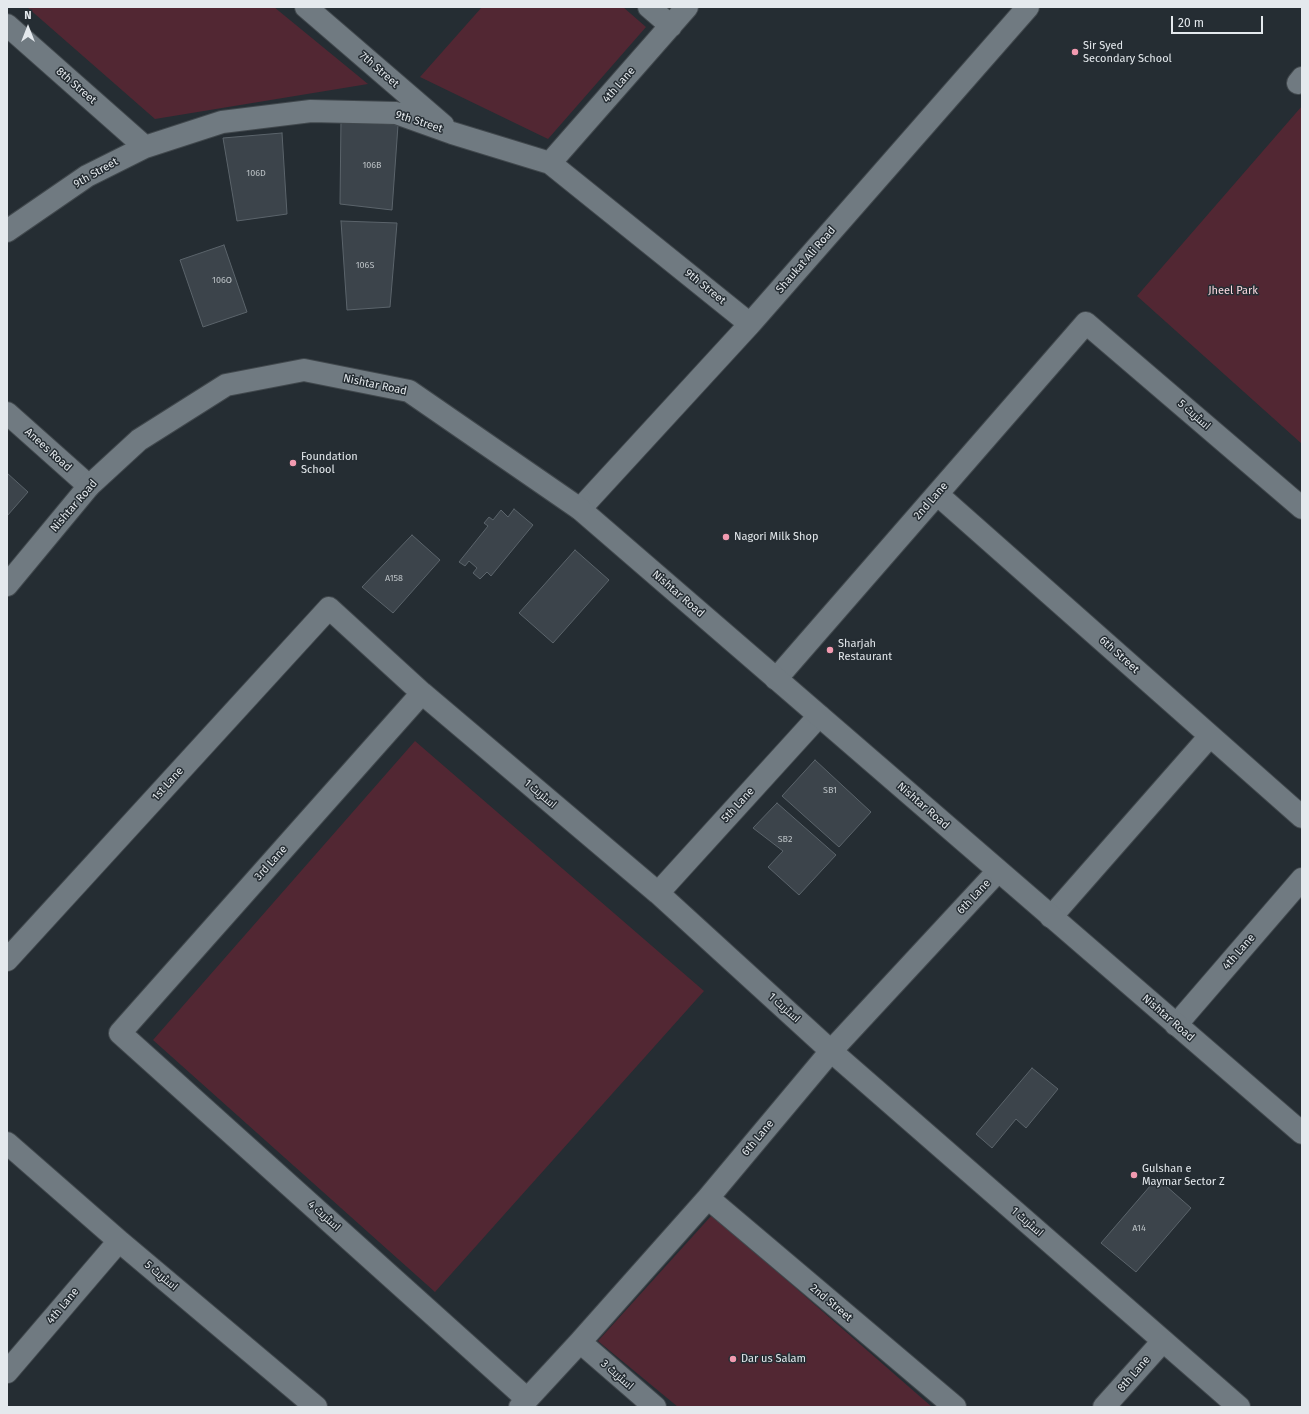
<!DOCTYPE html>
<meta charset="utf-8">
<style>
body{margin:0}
#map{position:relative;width:1309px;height:1414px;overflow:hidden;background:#252d33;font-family:"Fira Sans",sans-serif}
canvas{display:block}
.frame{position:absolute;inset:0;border:8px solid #e4e9ed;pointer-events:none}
.north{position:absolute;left:8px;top:8px;width:40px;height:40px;-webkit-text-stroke:3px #252d33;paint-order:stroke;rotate:0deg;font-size:11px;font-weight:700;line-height:16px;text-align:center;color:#e4e9ed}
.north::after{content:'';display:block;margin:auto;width:14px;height:18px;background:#e4e9ed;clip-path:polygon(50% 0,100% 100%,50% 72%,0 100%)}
.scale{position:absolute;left:1171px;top:16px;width:92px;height:18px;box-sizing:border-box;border:2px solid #e4e9ed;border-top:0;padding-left:5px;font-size:12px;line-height:14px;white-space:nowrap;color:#e4e9ed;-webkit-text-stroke:3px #252d33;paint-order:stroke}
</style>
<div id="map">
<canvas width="1309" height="1414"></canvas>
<div class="frame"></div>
<div class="north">N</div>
<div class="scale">20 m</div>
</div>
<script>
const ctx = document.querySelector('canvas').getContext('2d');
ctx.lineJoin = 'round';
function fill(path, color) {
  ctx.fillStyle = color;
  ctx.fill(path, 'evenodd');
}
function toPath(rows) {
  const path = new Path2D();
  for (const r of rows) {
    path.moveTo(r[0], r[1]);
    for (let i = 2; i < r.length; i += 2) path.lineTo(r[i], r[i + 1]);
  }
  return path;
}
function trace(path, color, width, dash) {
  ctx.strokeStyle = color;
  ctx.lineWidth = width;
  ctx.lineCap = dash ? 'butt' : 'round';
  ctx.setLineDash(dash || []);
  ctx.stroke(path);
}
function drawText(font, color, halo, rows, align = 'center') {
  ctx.font = font + ' "Fira Sans",Cairo,sans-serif';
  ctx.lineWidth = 3;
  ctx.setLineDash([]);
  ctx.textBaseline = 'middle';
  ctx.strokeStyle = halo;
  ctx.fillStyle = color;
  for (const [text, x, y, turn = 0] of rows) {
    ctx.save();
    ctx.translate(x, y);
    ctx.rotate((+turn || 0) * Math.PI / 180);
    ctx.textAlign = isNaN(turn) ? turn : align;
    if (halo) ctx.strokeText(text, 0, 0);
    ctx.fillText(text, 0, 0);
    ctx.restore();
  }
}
const green = toPath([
 [27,7,274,7,368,84,155,119],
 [482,7,623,7,646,27,548,139,420,77],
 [1302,106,1302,444,1137,296],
 [415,741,704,991,435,1292,153,1040],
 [712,1215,932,1407,678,1407,598,1341]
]);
const building = toPath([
 [341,119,398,125,392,210,340,204,341,119],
 [282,133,287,214,237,221,223,138,282,133],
 [341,221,397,223,390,307,347,310,341,221],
 [224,245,247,312,203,327,180,260,224,245],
 [7,473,28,492,7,516,7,473],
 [514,509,533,525,491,576,487,572,480,579,473,573,477,568,469,561,465,566,459,562,488,526,484,523,489,517,493,520,501,510,508,517,514,509],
 [412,535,440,560,393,613,362,587,412,535],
 [575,550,609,580,553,643,519,613,575,550],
 [815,760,871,812,839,847,782,796,815,760],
 [777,803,836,855,799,895,768,867,783,851,753,828,777,803],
 [1032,1068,1058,1089,1026,1128,1016,1119,992,1148,976,1134,1032,1068],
 [1157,1178,1191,1208,1136,1272,1101,1243,1157,1178]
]);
const minor = toPath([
 [306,7,443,125],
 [649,7,671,26],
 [7,25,145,147],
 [1298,83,1302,78],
 [550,163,687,7],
 [7,231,87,176,145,147,222,122,311,111,396,113,452,133,550,163,750,324],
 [7,413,89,486],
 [937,494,1302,817],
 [580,509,750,324,1028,7],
 [776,679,1086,323,1302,508],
 [422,693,120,1033,527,1399],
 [658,893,819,716],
 [1051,917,1210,736],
 [7,960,329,608,422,693,658,893,831,1051,1239,1407],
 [1176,1025,1302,879],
 [7,1143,119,1241,316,1407],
 [708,1198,955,1407],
 [580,1342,655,1407],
 [7,1372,119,1241],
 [520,1407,580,1342,708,1198,831,1051,998,871],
 [1104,1407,1163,1341]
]);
const tertiary = toPath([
 [7,585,89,486,139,440,226,385,304,370,409,391,580,509,1302,1133]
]);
const markers = [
 [1075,52,4,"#f29ab0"],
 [293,463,4,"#f29ab0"],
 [726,537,4,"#f29ab0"],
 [830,650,4,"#f29ab0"],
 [1134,1175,4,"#f29ab0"],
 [733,1359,4,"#f29ab0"]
];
const numberNames = [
 ["106B",372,165],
 ["106D",256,173],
 ["106S",365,265],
 ["106O",222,280],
 ["A158",394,578],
 ["SB1",830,790],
 ["SB2",785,839],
 ["A14",1139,1228]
];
const poiNames = [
 ["Sir Syed",1083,46],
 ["Secondary School",1083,59],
 ["Foundation",301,457],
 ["School",301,470],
 ["Nagori Milk Shop",734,537],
 ["Sharjah",838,644],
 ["Restaurant",838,657],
 ["Gulshan e",1142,1169],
 ["Maymar Sector Z",1142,1182],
 ["Dar us Salam",741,1359]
];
const streetNames = [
 ["7th Street",379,70,41],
 ["4th Lane",619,85,-49],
 ["8th Street",76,86,41],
 ["9th Street",419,122,18],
 ["9th Street",96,173,-30],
 ["Shaukat Ali Road",806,260,-49],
 ["9th Street",705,287,39],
 ["Nishtar Road",375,385,12],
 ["اسٹریٹ 5",1194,415,41],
 ["Anees Road",48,450,42],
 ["2nd Lane",931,501,-49],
 ["Nishtar Road",74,506,-49],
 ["Nishtar Road",678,594,41],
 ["6th Street",1119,655,42],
 ["1st Lane",168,784,-48],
 ["اسٹریٹ 1",540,794,40],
 ["5th Lane",738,805,-48],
 ["Nishtar Road",923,806,41],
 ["3rd Lane",271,863,-48],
 ["6th Lane",974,897,-47],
 ["4th Lane",1239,952,-49],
 ["اسٹریٹ 1",784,1008,42],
 ["Nishtar Road",1168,1018,41],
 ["6th Lane",758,1138,-50],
 ["اسٹریٹ 4",324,1216,42],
 ["اسٹریٹ 1",1027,1222,41],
 ["اسٹریٹ 5",161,1276,40],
 ["2nd Street",831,1303,40],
 ["4th Lane",63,1306,-50],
 ["8th Lane",1134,1374,-49],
 ["اسٹریٹ 3",617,1375,41]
];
const parkNames = [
 ["Jheel Park",1233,291]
];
fill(green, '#522733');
fill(building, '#3c444b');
trace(building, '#5b646b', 1);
trace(minor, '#41484d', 24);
trace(tertiary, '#41484d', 24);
trace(minor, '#707a81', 22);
trace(tertiary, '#707a81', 22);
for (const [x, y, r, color] of markers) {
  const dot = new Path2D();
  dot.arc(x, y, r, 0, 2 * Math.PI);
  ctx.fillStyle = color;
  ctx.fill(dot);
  trace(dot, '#252d33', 1.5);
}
drawText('9px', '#bac0c4', null, numberNames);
drawText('11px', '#e4e9ed', '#252d33', poiNames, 'left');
drawText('11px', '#e4e9ed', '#252d33', streetNames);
drawText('11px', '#fad7de', '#252d33', parkNames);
</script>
